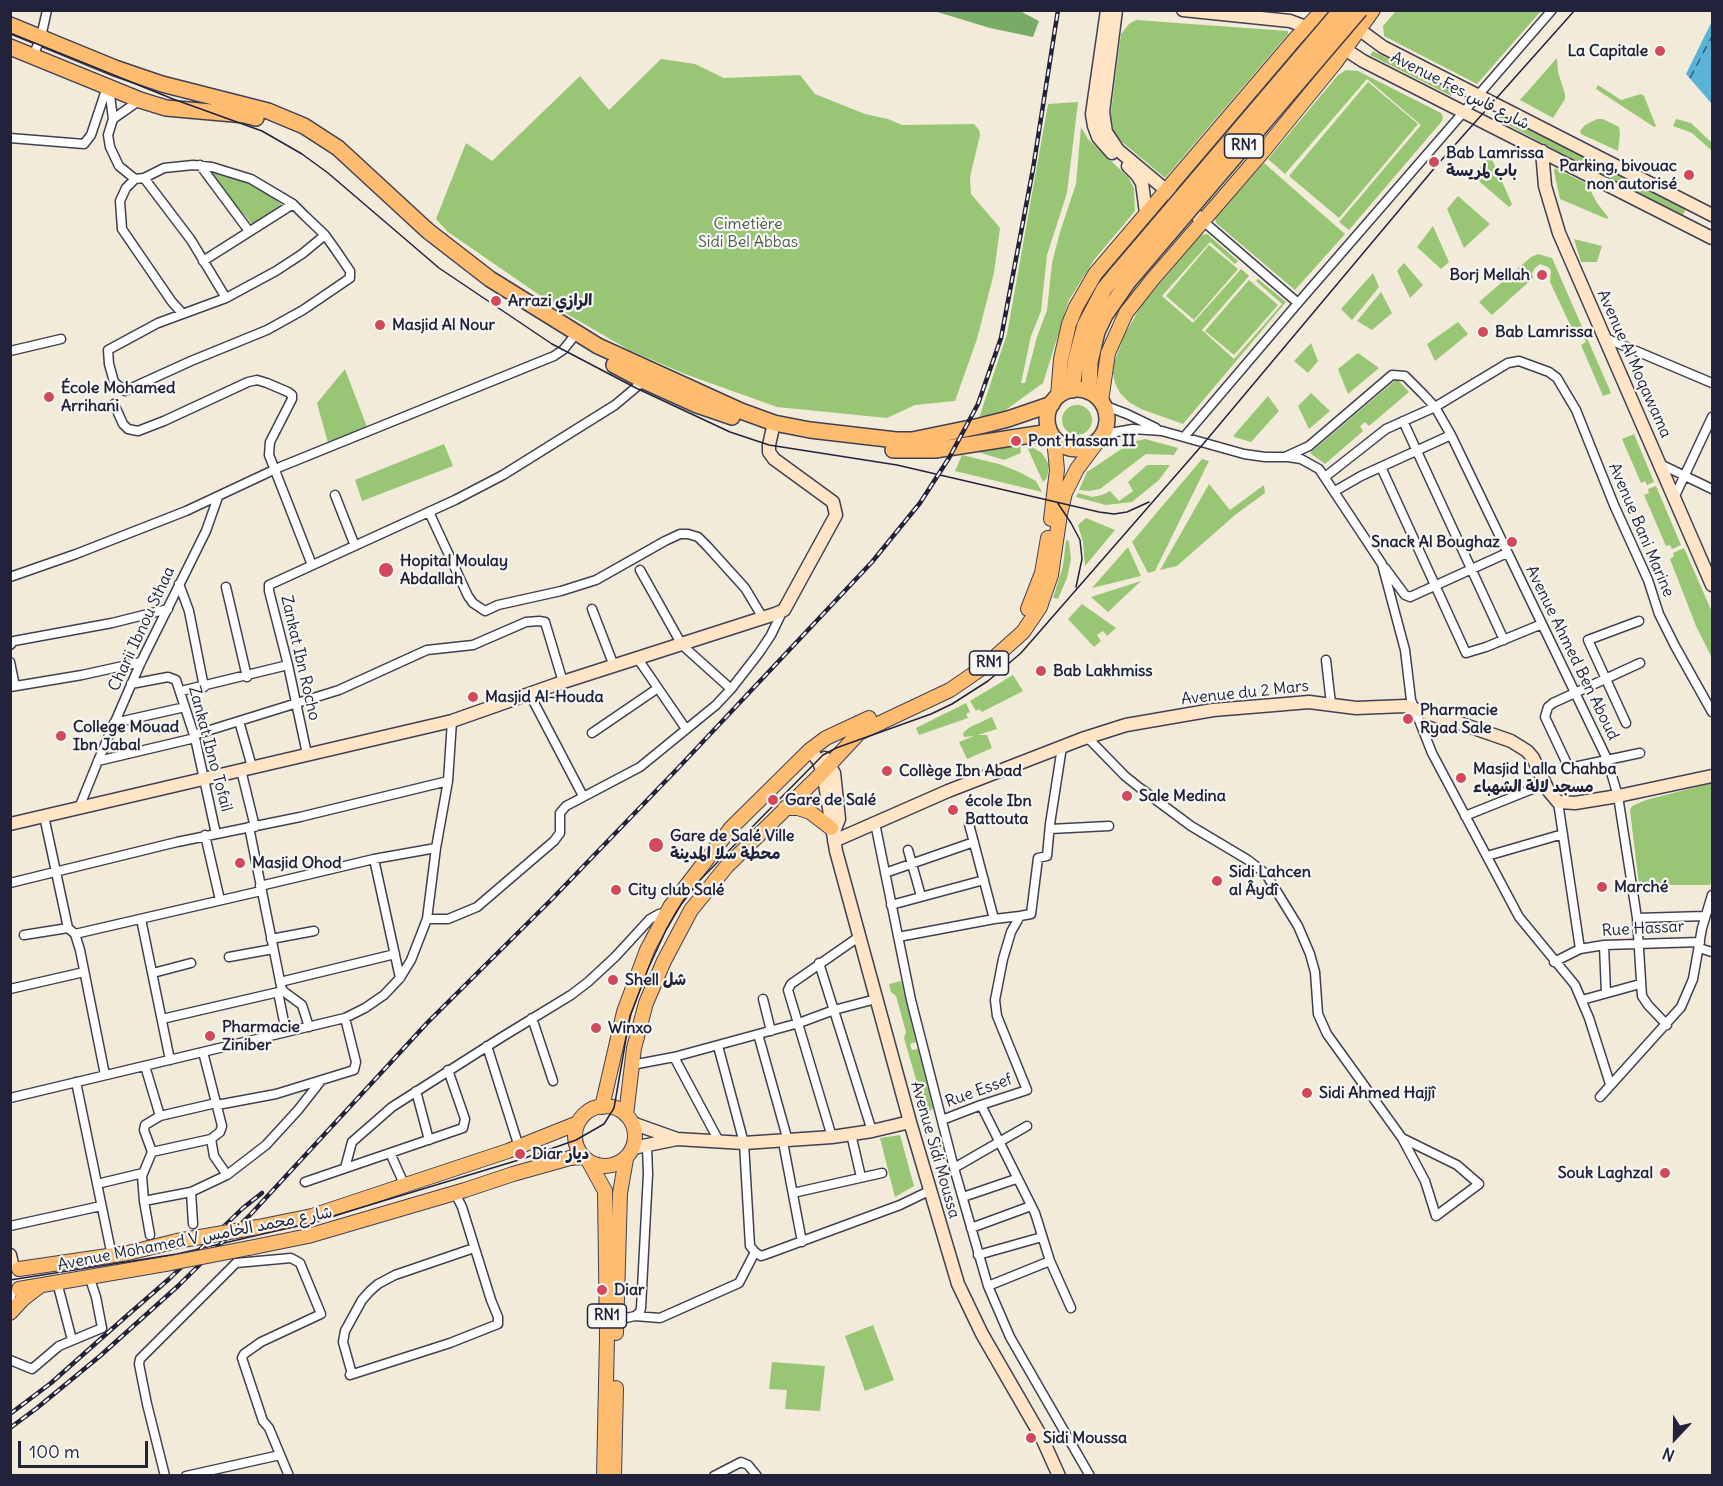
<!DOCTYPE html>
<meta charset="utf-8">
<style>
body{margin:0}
#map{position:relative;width:1723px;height:1486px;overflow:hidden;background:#f3ebda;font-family:Delius,sans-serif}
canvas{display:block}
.frame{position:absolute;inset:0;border:12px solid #22223b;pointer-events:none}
.north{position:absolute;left:1645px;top:1408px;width:60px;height:60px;-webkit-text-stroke:4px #f6f6f2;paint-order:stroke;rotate:202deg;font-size:16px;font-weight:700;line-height:24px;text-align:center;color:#22223b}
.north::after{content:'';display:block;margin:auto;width:21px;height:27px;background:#22223b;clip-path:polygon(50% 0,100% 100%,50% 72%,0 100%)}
.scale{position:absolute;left:18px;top:1441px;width:130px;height:27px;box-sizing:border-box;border:3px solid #22223b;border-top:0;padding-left:8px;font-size:18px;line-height:21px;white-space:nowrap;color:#22223b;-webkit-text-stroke:4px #f6f6f2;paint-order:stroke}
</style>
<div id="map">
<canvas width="1723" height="1486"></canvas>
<div class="frame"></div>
<div class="north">N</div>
<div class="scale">100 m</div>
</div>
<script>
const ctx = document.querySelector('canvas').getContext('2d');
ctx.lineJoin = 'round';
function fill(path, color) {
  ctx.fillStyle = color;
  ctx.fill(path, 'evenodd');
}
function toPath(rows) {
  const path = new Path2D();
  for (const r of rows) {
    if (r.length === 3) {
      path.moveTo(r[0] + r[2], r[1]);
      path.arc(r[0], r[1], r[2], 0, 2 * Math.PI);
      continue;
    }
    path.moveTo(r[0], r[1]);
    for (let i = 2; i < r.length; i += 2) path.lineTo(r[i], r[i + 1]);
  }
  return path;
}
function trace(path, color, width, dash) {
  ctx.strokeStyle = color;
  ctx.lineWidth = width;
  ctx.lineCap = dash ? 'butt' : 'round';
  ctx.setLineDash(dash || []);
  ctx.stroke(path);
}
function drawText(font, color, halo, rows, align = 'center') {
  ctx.font = font + ' Delius,"Playpen Sans Arabic",sans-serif';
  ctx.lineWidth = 4.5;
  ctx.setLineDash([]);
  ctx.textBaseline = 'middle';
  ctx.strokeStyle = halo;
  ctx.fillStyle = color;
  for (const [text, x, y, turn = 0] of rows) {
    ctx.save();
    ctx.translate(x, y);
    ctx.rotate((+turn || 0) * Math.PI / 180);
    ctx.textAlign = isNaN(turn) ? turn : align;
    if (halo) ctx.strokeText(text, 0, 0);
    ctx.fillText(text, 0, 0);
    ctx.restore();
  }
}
const green = toPath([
 [1396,11,1396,10,1541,11,1477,84,1384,36,1383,26],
 [1136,20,1288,31,1288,34,1165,178,1121,141,1116,136,1110,120,1121,34,1129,24],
 [1373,51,1454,92,1451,96,1370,55],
 [1557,58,1558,72,1565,94,1565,99,1553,118,1520,100],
 [661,59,695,64,724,78,800,75,815,94,865,114,888,119,902,125,974,124,979,130,980,135,970,177,971,194,1000,228,994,273,977,339,955,401,915,405,887,418,777,407,685,374,629,350,567,314,448,232,436,219,466,143,492,161,580,76,609,110],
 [1346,70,1358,71,1441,113,1443,117,1442,121,1349,230,1339,222,1421,125,1367,79,1285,174,1268,159,1338,75],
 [1368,82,1418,124,1339,218,1289,176],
 [1598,85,1621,100,1641,94,1644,96,1656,126,1654,127,1596,89],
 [1078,102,1067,193,1047,255,1041,311,1031,336,1021,383,1025,383,1037,337,1047,310,1052,263,1060,232,1076,184,1081,127,1088,139,1128,177,1134,188,1135,211,1094,260,1069,300,1043,383,996,417,978,421,1007,334,1048,104],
 [1499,113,1687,207,1682,217,1495,118],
 [1597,119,1603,119,1619,127,1620,134,1618,151,1581,134,1580,131,1585,125],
 [1676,119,1691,123,1712,143,1712,151,1692,133,1673,126],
 [1490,155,1512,204,1509,207,1473,176],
 [1264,163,1345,234,1295,290,1216,223,1215,219],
 [1555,168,1587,184,1597,203,1608,217,1607,219,1560,199,1554,171],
 [214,172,261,188,283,206,253,225,212,177],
 [1458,196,1490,224,1464,248,1447,209],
 [1433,226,1449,262,1441,269,1417,247],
 [1207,234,1238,261,1235,264,1210,242,1162,296,1193,323,1241,269,1249,276,1202,330,1234,359,1282,304,1256,281,1258,279,1286,302,1183,424,1141,409,1129,402,1120,393,1115,383,1113,374,1114,363,1124,336,1141,306,1201,235],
 [1574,239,1602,246,1597,262,1581,262],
 [1209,245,1238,269,1194,320,1166,296],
 [1538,254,1552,258,1611,393,1603,396,1581,345,1586,342,1580,331,1574,333,1550,282,1551,271,1548,267,1540,264,1535,268,1532,273,1533,278,1492,315,1479,302,1531,257],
 [1404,263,1423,285,1410,298,1397,271],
 [1373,273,1379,287,1352,320,1341,309],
 [1249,280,1278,305,1234,355,1205,331],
 [1381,292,1392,313,1372,330,1357,321],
 [1458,322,1468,334,1435,361,1427,344],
 [1311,343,1318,361,1308,373,1294,361],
 [1358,353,1379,368,1348,394,1338,369],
 [345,369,367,427,328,443,317,403],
 [1397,379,1409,392,1369,426,1365,422,1360,426,1363,431,1325,464,1310,453],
 [1311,393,1330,411,1309,429,1298,406],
 [1268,396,1279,411,1251,442,1234,437,1234,435],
 [1077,420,15],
 [1634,434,1654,482,1647,485,1645,481,1641,483,1622,439],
 [1145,439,1178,448,1174,455,1146,454,1100,489,1089,491,1079,490,1087,472,1132,442],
 [444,444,453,466,362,501,355,480],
 [1017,444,1020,446,1021,453,1004,460,975,451],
 [1032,447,1042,453,1049,465,1047,478,1043,482,1028,449],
 [962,455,999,464,1019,472,1036,481,1042,492,955,471],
 [1202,459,1209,461,1155,571,1148,573,1132,542],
 [1147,465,1170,465,1159,480,1132,502,1106,505,1076,497,1078,493,1092,497,1102,495,1110,491,1119,501,1133,491,1128,482],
 [1209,484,1230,510,1264,485,1265,493,1235,515,1177,566,1160,570],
 [1656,486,1681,545,1672,549,1670,545,1666,546,1644,495,1649,493,1648,489],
 [1086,518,1115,530,1085,566,1083,542,1078,525],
 [1066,540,1069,541,1071,559,1067,578,1058,599,1053,598,1063,566],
 [1128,547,1141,576,1092,588],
 [1684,548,1712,612,1712,658,1696,626,1670,559,1674,556,1673,553],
 [1141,581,1108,612,1091,597],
 [1082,604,1116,628,1107,636,1103,631,1097,635,1101,641,1094,647,1068,619],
 [1013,675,1023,691,982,712,979,709,976,711,970,701],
 [966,703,970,712,966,714,968,718,919,735,916,728],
 [992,717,997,729,978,735,987,735,992,748,967,759,959,742,974,736,964,737,963,733,970,727],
 [1712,783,1712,878,1710,885,1639,885,1630,810,1632,806,1646,800],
 [901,981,916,1042,910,1044,912,1050,918,1049,933,1108,929,1112,924,1114,924,1107,904,1038,906,1032,896,996,891,992,889,984],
 [900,1135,914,1186,895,1197,880,1138],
 [873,1325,894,1380,865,1391,845,1336],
 [772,1362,825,1366,820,1411,785,1409,787,1390,769,1389]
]);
const forest = toPath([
 [934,11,1020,11,1039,21,1033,37,990,28]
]);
const water = toPath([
 [1712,21,1712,104,1686,74]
]);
const ferry = toPath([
 [1690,78,1712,36]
]);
const street = toPath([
 [33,56,41,37,47,10],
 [109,87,113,119,108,135,110,147,119,166,135,179,126,188,120,201,122,229,172,302,182,313],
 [113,119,140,100],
 [10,138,84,144,91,135,107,87],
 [200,165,249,231],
 [144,178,191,240,226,298],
 [135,179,144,178,164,168,193,165,212,167,251,179,293,204,305,216,325,235,335,249,350,271,350,278,303,310,267,330,191,361,125,391,114,382,109,364,108,350,158,323,226,298,276,271,302,254,325,235],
 [1203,221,1298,303],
 [203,261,293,204],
 [1603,337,1712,383],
 [10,351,61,339],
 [114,404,123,424,128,429,138,431,164,421,248,382,257,380,267,383,288,392,292,395,292,399,270,442,269,455,312,565],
 [1103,405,1127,414,1156,428],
 [1403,421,1504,640],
 [1104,434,1133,429,1162,431,1244,454,1265,457,1285,457,1309,446,1392,375,1405,376,1423,394,1435,407,1451,435,1607,759,1618,796,1637,918,1642,996,1648,1005,1667,1025],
 [1184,437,1298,303,1552,10],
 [1288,457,1301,459,1319,469,1382,564,1405,650,1411,700,1432,753,1519,917,1575,985,1589,1018,1610,1084],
 [1660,464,1712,489],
 [1381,467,1466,653,1486,647,1542,624],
 [1325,477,1386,429,1435,407,1508,363,1519,361,1549,372,1557,378,1576,410,1614,505,1648,580,1659,614,1675,646,1712,712],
 [1335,491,1361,476,1451,435],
 [335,495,355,546],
 [1674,498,1712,417],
 [429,512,468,596,473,603,485,611,498,605,561,591,596,580,665,541,680,534,688,534,698,537,707,546,745,588,763,618],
 [1385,568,1405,595,1410,597,1507,553],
 [640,570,682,645,731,689],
 [10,577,76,554,186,511,280,467,554,356,563,350,576,334],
 [179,584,189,611,204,687],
 [226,587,247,677],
 [592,609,614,666],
 [10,645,14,641,112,623,168,609],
 [638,659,686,729],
 [1326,660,1331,704],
 [10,662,15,686],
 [1640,663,1553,703,1548,707,1545,717,1569,768,1640,753],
 [131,684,168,677,176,680,195,738,216,834],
 [10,687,82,675,141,662],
 [181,691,288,665],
 [529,693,583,796],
 [239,721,252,767],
 [114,723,185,707],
 [1626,723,1588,640,1639,621],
 [592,733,658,688],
 [194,735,339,690,427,650,473,645,526,622,539,621,545,622,563,682],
 [1087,737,1125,776,1140,788,1191,826,1248,860,1266,874,1298,926,1310,954,1315,972,1318,1014,1327,1034,1402,1138,1457,1165,1479,1184,1436,1216,1425,1181,1402,1138],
 [307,754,288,665,269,591,269,585,455,500,503,475,615,405,646,379],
 [98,761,195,738],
 [241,770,255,827],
 [1558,802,1580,949],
 [79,808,98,761,141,662,206,531,218,497],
 [44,816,68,928,75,934,80,950,105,1075],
 [1465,816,1545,784],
 [875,823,911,1000,954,1168,988,1286,1010,1337,1090,1476],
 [969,824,994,919],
 [249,827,281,986,283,991,302,1005,309,1027],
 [1050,829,1109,826],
 [205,835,220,900],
 [908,850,921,896],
 [1487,856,1563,834],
 [374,859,400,978],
 [885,873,974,842],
 [10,883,177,842,300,817,448,781],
 [260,886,374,859,436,848],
 [891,905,984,880],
 [1637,918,1705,916],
 [141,919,170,1060],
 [427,919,448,919,477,907,554,841,560,833,560,813,566,806,640,767,716,705,731,689,759,653,771,635,783,610],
 [75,934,261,891],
 [24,935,68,928],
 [898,937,994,919,1020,916],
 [271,939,314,931],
 [1604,945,1606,993],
 [1699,948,1712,952],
 [229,957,273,949],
 [1554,962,1580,949,1604,945,1700,942],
 [819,963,872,1131],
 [153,973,191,963],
 [280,982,395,954],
 [10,989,84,972],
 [278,992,286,1032],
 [763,999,771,1031],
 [1582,1000,1640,984],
 [532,1018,553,1081],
 [162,1019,283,991],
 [758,1034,788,1141],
 [487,1046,519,1147],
 [718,1046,744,1143,750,1246,755,1252,761,1256,767,1254,900,1205,929,1191],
 [203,1052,222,1126,220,1132,211,1139,214,1156,227,1175],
 [674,1057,799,1023,834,1010,876,999],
 [632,1065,674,1057,720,1143],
 [145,1066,160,1116],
 [76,1082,112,1256],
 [416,1091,429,1140],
 [1600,1097,1681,1007,1693,979,1702,928,1712,895],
 [10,1098,345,1018,365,1008,384,995,400,978,411,960,427,919,436,848,448,781,452,721],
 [217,1105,276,1094,354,1070,356,1062,345,1018],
 [981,1105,1035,1213,1050,1261,1071,1308],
 [942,1120,981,1105,1027,1090,997,1016,995,1000,1003,959,1011,932,1020,916,1031,914,1038,858,1047,856,1050,824,1062,747],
 [851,1134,861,1177],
 [832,1137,788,990,791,984,860,936],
 [783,1142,802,1242],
 [152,1152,144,1130,145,1125,160,1116,216,1103],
 [391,1155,404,1184],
 [345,1168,352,1142,392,1107,502,1037,571,995,588,982,615,957,650,919,659,914,667,912],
 [954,1168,1027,1126],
 [305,1182,463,1128,465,1119,448,1070],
 [97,1184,143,1173],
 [191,1192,193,1224],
 [793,1193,882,1173],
 [963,1197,1016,1179],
 [144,1201,191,1192,227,1175,266,1145,298,1110,320,1082],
 [10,1226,101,1206],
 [971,1228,1031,1206],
 [150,1235,144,1201,142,1176,152,1152,211,1139],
 [978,1255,1042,1237],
 [57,1282,72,1340],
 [988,1286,1050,1261],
 [10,1298,12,1294],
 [635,1316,660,1318,739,1283,755,1252],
 [617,1320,635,1316,640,1312,641,1308,648,1174,647,1146],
 [10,1360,32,1369,59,1346,102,1328,96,1297,89,1276],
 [352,1374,343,1342,345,1331,362,1300,370,1291,378,1284,395,1275,474,1248],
 [350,1375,450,1343,498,1324,498,1317,491,1300,462,1207,455,1193],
 [165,1476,147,1404,139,1364,140,1359,236,1263,291,1258,300,1263,321,1314,261,1342,244,1354,242,1358,263,1421,269,1428,289,1476],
 [186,1476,280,1455],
 [714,1476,741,1462,748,1465,757,1476]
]);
const secondary = toPath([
 [1107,10,1092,114,1094,126,1098,137,1112,153],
 [1116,10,1103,112,1106,132,1118,150,1203,221],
 [1183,10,1290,21,1314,30],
 [1353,25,1383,47,1712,215],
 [1337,44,1363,61,1712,238],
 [1542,151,1545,186,1559,233,1712,585],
 [1128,166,1137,175,1142,183,1146,213],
 [810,750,818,760,823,772,836,851,910,1122,958,1284,982,1334,1042,1438,1059,1476],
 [825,758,834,773,839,819,833,834],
 [10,824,452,721,563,682,775,614,784,610,836,515,833,502,774,459,769,452,769,445,774,423],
 [834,841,948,791,1082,739,1126,725,1213,710,1274,705,1309,702,1356,708,1405,706,1465,725,1511,741,1527,751,1533,758,1548,790,1558,802,1575,803,1618,796,1712,776],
 [632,1123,677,1139,744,1143,832,1137,872,1131,910,1122],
 [633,1148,677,1139],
 [10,1255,12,1264]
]);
const primary = toPath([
 [1058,396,1061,359,1069,324,1076,307,1095,274,1296,38,1323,10],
 [1101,401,1108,353,1126,313,1152,280,1260,155,1335,63,1373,10],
 [1051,519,1057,470,1054,438],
 [1028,609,1042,573,1048,538],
 [785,808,798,808,810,812,831,828],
 [605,1136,30],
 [602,1107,624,1012,647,950,670,907,731,828,810,750,826,738,869,718],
 [626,1115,634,1048,646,1003,664,961,691,910,727,866,818,777,859,733,950,690,985,666,1023,632,1040,607,1051,575,1060,514,1065,493,1077,469,1097,442],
 [589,1162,605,1191,607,1338,604,1476],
 [258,1227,312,1216,508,1151,578,1123],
 [249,1248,308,1236,465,1190,513,1174,570,1158,584,1157],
 [19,1269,128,1253,177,1241],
 [19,1289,171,1263],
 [10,1313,23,1299,40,1286],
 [616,1333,620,1193,626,1159],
 [614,1476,616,1388]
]);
const highway = toPath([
 [10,25,115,68,162,84,268,111,304,126,338,148,428,231,490,279,598,346,741,411,774,423,810,430,896,440,912,440,980,426,1008,419,1052,404],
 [10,47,140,100,166,108,245,115,256,118],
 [614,365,644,381,697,405,732,417],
 [1077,419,30],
 [1072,390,1076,359,1085,325,1104,289,1118,272],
 [1089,392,1090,362,1097,332,1105,315,1128,282],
 [893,450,935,450,1050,432]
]);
const tram = toPath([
 [10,33,173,99,262,131,302,154,328,173,439,268,552,344,636,388,730,432,769,445,897,465,1099,512,1114,514,1127,512,1149,502],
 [1057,502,1071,523,1080,540,1082,559,1076,587],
 [10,1280,177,1254,310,1223,522,1159,576,1140,604,1124,614,1108,630,1016,648,969,666,930,683,901,700,880,823,755,836,748,931,714,952,704,988,681,1021,653,1204,443,1437,165,1575,10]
]);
const rail = toPath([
 [10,1414,51,1383,122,1320,169,1279,243,1208,262,1193],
 [10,1428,37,1408,100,1356,178,1286,251,1214,428,1022,551,900,681,765,872,562,920,503,949,458,978,404,1001,338,1033,169,1058,10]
]);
const primaryBridge = toPath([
 [177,1241,258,1227],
 [171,1263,249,1248]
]);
const highwayBridge = toPath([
 [1118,272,1341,10],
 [1128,282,1360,10]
]);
const markers = [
 [1660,51,6,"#d1495b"],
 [1434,162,6,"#d1495b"],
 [1689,175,6,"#d1495b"],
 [1542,275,6,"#d1495b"],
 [496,301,6,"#d1495b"],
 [380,325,6,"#d1495b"],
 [1483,332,6,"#d1495b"],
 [49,397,6,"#d1495b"],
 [1016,441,6,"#d1495b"],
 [1512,542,6,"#d1495b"],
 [386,570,8,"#d1495b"],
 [1041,671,6,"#d1495b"],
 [473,697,6,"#d1495b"],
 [1408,719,6,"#d1495b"],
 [61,736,6,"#d1495b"],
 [887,771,6,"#d1495b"],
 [1461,778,6,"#d1495b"],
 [1127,796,6,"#d1495b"],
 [773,800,6,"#d1495b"],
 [953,810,6,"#d1495b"],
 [656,845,8,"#d1495b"],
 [240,863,6,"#d1495b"],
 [1217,881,6,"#d1495b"],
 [1602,887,6,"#d1495b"],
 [616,890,6,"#d1495b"],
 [613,980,6,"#d1495b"],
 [596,1028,6,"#d1495b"],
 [210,1036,6,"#d1495b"],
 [1307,1093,6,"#d1495b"],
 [520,1154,6,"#d1495b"],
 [1665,1173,6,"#d1495b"],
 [602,1290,6,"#d1495b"],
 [1031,1438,6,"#d1495b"]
];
const shields = [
 [1244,146,39],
 [989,663,39],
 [607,1316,39]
];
const shieldNames = [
 ["RN1",1244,146],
 ["RN1",989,663],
 ["RN1",607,1316]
];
const poiNames = [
 ["La Capitale",1648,51,"right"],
 ["Bab Lamrissa",1446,153],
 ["باب لمريسة",1446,171],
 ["Parking, bivouac",1677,166,"right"],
 ["non autorisé",1677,184,"right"],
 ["Borj Mellah",1530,275,"right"],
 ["Arrazi الرازي",508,301],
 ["Masjid Al Nour",392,325],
 ["Bab Lamrissa",1495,332],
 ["École Mohamed",61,388],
 ["Arrihani",61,406],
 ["Pont Hassan II",1028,441],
 ["Snack Al Boughaz",1500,542,"right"],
 ["Hopital Moulay",400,561],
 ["Abdallah",400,579],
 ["Bab Lakhmiss",1053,671],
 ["Masjid Al-Houda",485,697],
 ["Pharmacie",1420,710],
 ["Ryad Sale",1420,728],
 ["College Mouad",73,727],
 ["Ibn Jabal",73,745],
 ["Masjid Lalla Chahba",1473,769],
 ["مسجد لالة الشهباء",1473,787],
 ["Collège Ibn Abad",899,771],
 ["Sale Medina",1139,796],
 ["Gare de Salé",785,800],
 ["école Ibn",965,801],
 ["Battouta",965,819],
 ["Gare de Salé Ville",670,836],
 ["محطة سلا المدينة",670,854],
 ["Masjid Ohod",252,863],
 ["Sidi Lahcen",1229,872],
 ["al Âydî",1229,890],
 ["Marché",1614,887],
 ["City club Salé",628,890],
 ["Shell شل",625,980],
 ["Pharmacie",222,1027],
 ["Ziniber",222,1045],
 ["Winxo",608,1028],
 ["Sidi Ahmed Hajjî",1319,1093],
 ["Diar ديار",532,1154],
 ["Souk Laghzal",1653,1173,"right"],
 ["Diar",614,1290],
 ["Sidi Moussa",1043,1438]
];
const streetNames = [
 ["Avenue Fes شارع فاس",1460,91,27],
 ["Avenue Al Moqawama",1634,364,66],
 ["Avenue Bani Marine",1641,530,67],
 ["Charii Ibnou Sthaa",142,629,-65],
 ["Avenue Ahmed Ben Aboud",1572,653,64],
 ["Zankat Ibn Rocho",300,658,77],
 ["Avenue du 2 Mars",1245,693,-6],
 ["Zankat Ibno Tofail",210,749,75],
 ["Rue Hassar",1643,929,-3],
 ["Rue Essef",979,1091,-20],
 ["Avenue Sidi Moussa",935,1150,74],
 ["Avenue Mohamed V شارع محمد الخامس",195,1239,-11]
];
const parkNames = [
 ["Cimetière",748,224],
 ["Sidi Bel Abbas",748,242]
];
fill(green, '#98c674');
fill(forest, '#7aab66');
fill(water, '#59b3d7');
trace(ferry, '#385c79', 1.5, [8, 6]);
trace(street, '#414053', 11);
trace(secondary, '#414053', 15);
trace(primary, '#414053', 16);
trace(highway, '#414053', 18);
trace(street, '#fff', 8);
trace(secondary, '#ffe4c6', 12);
trace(primary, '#febc70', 14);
trace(highway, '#febc70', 15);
trace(tram, '#22223b', 1.5);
trace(rail, '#22223b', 4.5);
trace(rail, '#f6f6f2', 2, [7]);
trace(primaryBridge, '#414053', 16, []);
trace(highwayBridge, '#414053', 18, []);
trace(primaryBridge, '#febc70', 14);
trace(highwayBridge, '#febc70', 15);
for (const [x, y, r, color] of markers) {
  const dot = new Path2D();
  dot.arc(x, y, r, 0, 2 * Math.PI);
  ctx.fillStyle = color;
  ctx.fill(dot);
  trace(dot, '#f6f6f2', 2);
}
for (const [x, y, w] of shields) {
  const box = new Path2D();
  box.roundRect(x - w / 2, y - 12, w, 24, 4.5);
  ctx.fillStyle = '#f6f6f2';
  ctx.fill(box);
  trace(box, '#22223b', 1.5);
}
drawText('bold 15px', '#22223b', null, shieldNames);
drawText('bold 16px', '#22223b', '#f6f6f2', poiNames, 'left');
drawText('16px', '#22223b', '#f6f6f2', streetNames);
drawText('16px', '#4b5b4f', '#f6f6f2', parkNames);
</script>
